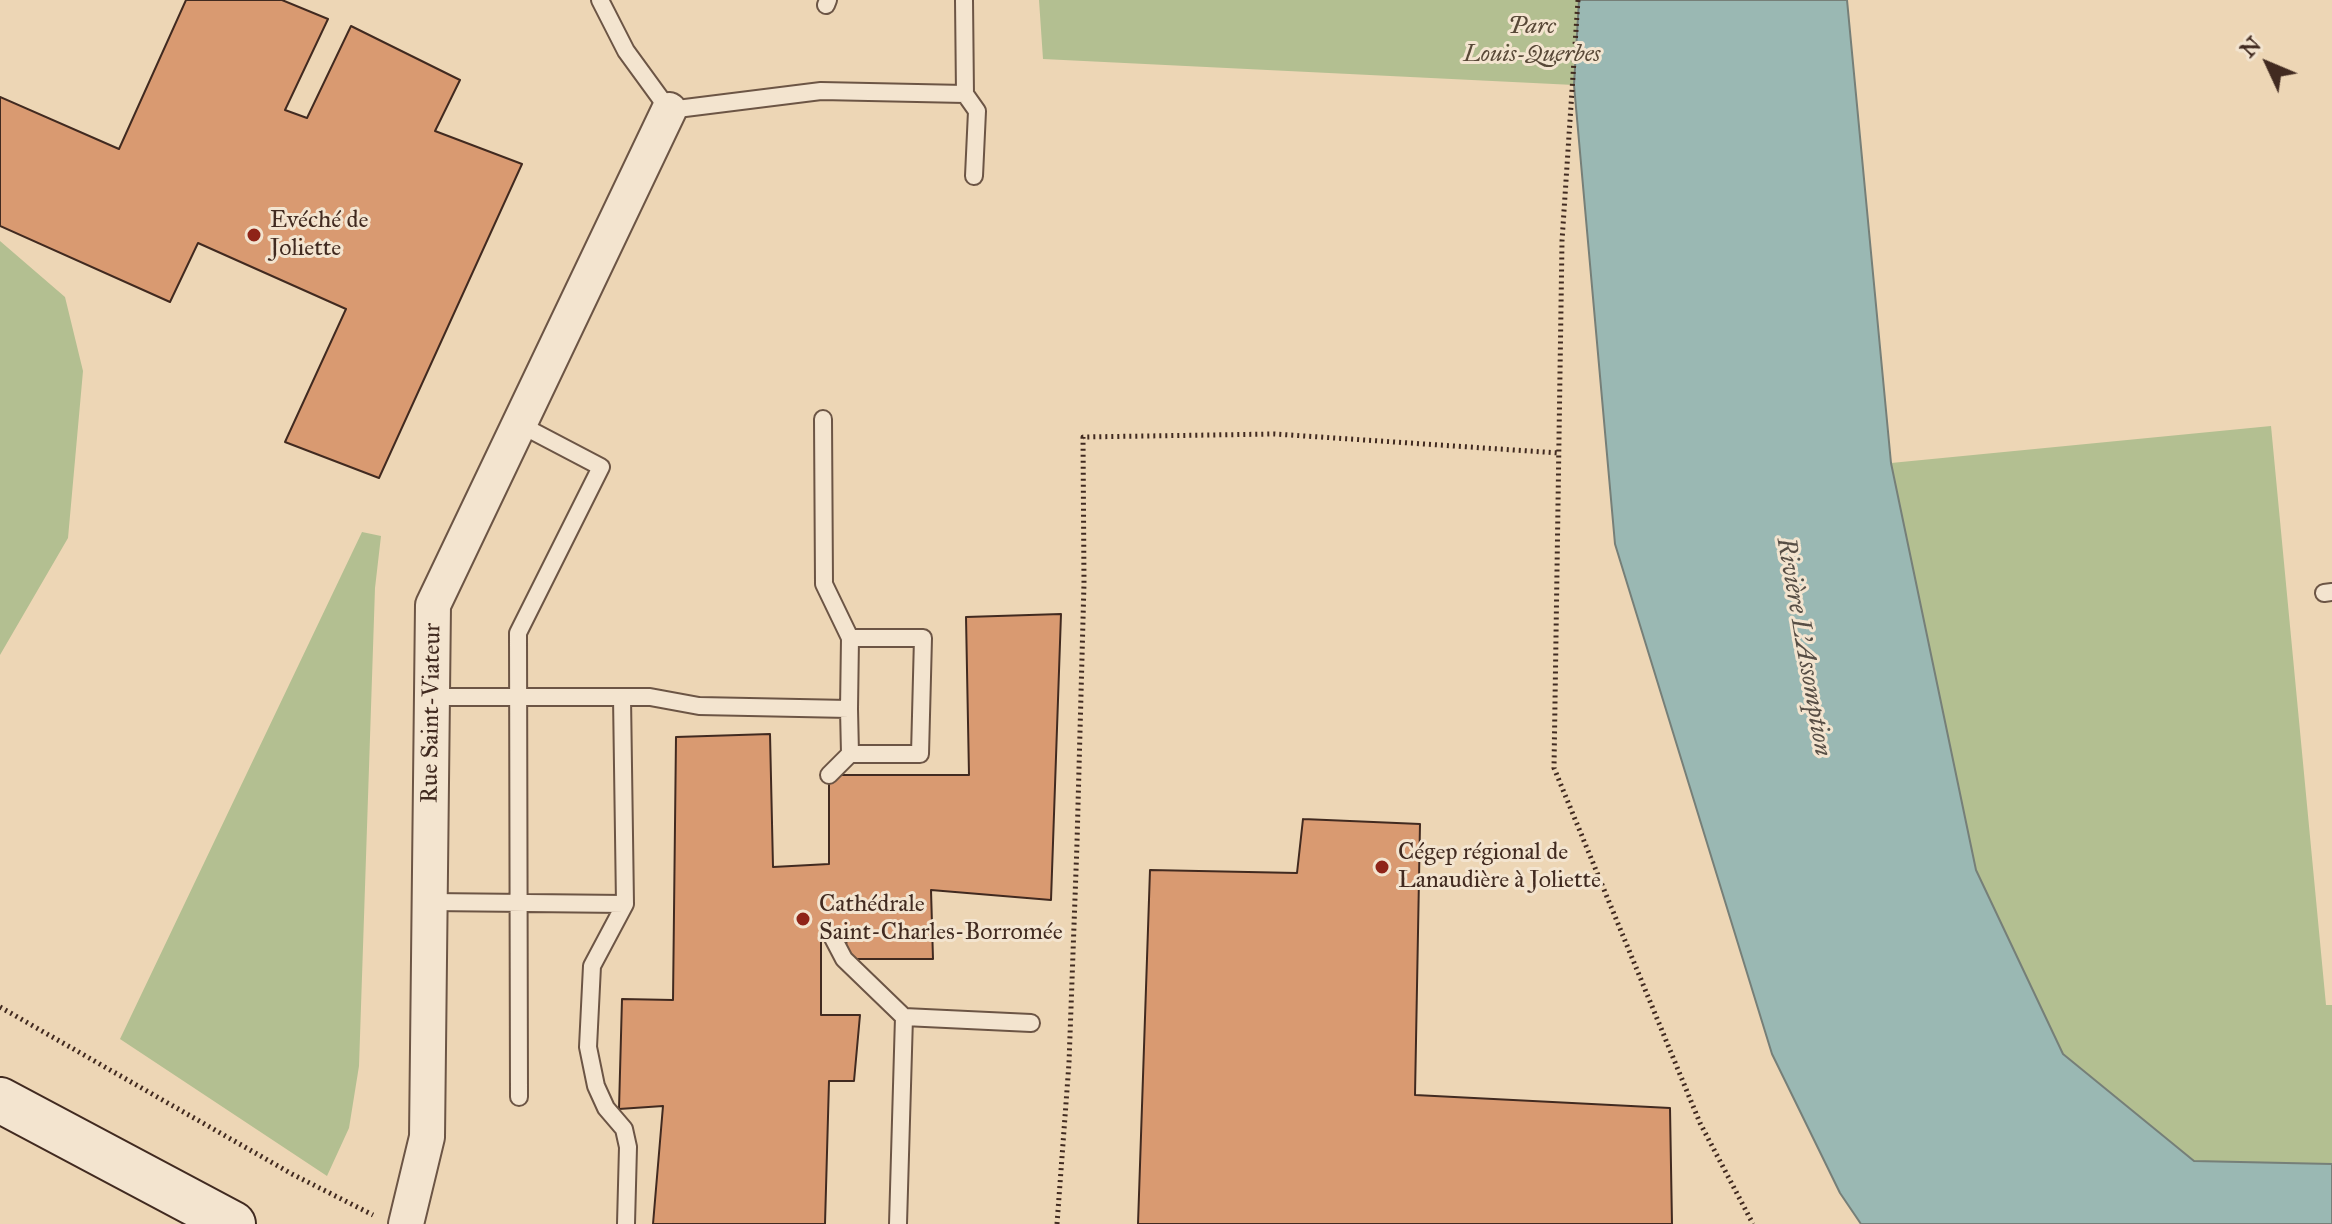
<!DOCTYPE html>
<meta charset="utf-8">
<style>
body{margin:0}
#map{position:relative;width:2332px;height:1224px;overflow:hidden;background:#edd6b5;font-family:"IM FELL Great Primer",serif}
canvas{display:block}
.north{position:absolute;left:2228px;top:24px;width:80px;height:80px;-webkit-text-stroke:6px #f3e4cf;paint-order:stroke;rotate:314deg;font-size:22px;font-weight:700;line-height:32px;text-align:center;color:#412a20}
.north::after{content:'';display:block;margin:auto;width:28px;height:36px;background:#412a20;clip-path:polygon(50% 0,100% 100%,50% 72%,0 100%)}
</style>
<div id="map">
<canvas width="2332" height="1224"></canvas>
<div class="north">N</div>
</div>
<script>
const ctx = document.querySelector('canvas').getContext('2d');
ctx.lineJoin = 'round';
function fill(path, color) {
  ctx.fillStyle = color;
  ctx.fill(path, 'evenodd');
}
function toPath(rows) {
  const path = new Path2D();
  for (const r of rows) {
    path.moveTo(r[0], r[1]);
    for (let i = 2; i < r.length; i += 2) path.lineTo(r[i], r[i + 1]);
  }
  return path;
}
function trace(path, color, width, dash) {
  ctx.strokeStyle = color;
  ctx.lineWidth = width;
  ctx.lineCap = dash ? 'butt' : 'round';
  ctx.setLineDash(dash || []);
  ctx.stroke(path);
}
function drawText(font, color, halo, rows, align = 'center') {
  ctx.font = font + ' "IM FELL Great Primer",serif';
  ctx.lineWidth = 6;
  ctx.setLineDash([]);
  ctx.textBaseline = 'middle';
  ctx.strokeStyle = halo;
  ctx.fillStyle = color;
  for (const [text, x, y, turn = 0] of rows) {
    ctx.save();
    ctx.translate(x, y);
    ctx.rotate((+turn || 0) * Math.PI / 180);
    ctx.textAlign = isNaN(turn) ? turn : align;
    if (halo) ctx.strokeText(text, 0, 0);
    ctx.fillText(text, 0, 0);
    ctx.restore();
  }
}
const green = toPath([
 [1039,0,1579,0,1574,85,1043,59],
 [0,241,65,297,83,371,68,538,0,655],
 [2271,426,2326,1005,2332,1005,2332,1164,2194,1161,2063,1054,1976,870,1891,463],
 [362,532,381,536,375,588,359,1066,349,1128,327,1176,120,1039]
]);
const water = toPath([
 [1579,0,1847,0,1891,463,1976,870,2063,1054,2194,1161,2332,1164,2332,1224,1861,1224,1840,1193,1772,1054,1615,544,1574,85,1579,0]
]);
const building = toPath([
 [186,0,282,0,328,19,285,110,307,118,351,26,460,80,435,131,522,164,379,478,285,442,346,309,198,243,170,302,0,226,0,97,119,149,186,0],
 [1061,614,1051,900,931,890,933,959,844,959,847,938,821,938,821,1015,860,1015,854,1081,829,1081,825,1224,653,1224,663,1106,619,1109,622,999,673,1000,676,737,770,734,773,867,829,864,829,775,969,775,966,617,1061,614],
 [1303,819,1420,824,1415,1095,1670,1108,1672,1224,1138,1224,1150,870,1297,873,1303,819]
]);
const path = toPath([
 [1578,0,1562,241,1554,768,1700,1123,1753,1224],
 [0,1007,292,1174,373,1215],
 [1057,1224,1069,1063,1077,843,1084,583,1083,437,1275,434,1559,453]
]);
const service = toPath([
 [600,0,626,51,669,110,821,91,965,94,964,0],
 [826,5,828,0],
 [965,94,977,111,974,176],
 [519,424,601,467,518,633,519,1097],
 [2324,593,2332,592],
 [432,697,650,697,699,706,849,709,850,638,824,584,823,419],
 [849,709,850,754,920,754,923,638,850,638],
 [829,775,850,754],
 [430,902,625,904,622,697],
 [625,904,592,966,588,1047,596,1086,606,1108,624,1129,628,1147,626,1224],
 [833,938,844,959,904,1017],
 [898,1224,904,1017,1031,1023]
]);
const minor = toPath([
 [406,1224,427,1137,433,605,669,110]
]);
const secondary = toPath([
 [0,1100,233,1224]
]);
const markers = [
 [254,235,8,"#8f2418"],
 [1382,867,8,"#8f2418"],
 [803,919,8,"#8f2418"]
];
const parkNames = [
 ["Parc",1532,27],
 ["Louis-Querbes",1532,55]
];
const poiNames = [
 ["Evéché de",270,221],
 ["Joliette",270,249],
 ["Cégep régional de",1398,853],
 ["Lanaudière à Joliette",1398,881],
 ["Cathédrale",819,905],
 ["Saint-Charles-Borromée",819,933]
];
const streetNames = [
 ["Rue Saint-Viateur",432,713,-89]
];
const waterNames = [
 ["Rivière L'Assomption",1803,647,80]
];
fill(green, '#b3bf91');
fill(water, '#9ab8b3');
trace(water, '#767f78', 2);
fill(building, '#d99a71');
trace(building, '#412a20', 2);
trace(service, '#6c5545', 20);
trace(minor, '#6c5545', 38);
trace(secondary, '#412a20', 48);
trace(path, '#412a20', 5, [2, 4]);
trace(service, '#f3e4cf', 16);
trace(minor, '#f3e4cf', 34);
trace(secondary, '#f3e4cf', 44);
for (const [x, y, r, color] of markers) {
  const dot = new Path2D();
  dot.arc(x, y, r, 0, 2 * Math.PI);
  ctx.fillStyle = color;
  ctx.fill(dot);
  trace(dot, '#f3e4cf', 3);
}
drawText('italic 24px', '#584837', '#f3e4cf', parkNames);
drawText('24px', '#412a20', '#f3e4cf', poiNames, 'left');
drawText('24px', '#412a20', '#f3e4cf', streetNames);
drawText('italic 26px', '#574e45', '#f3e4cf', waterNames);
</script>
